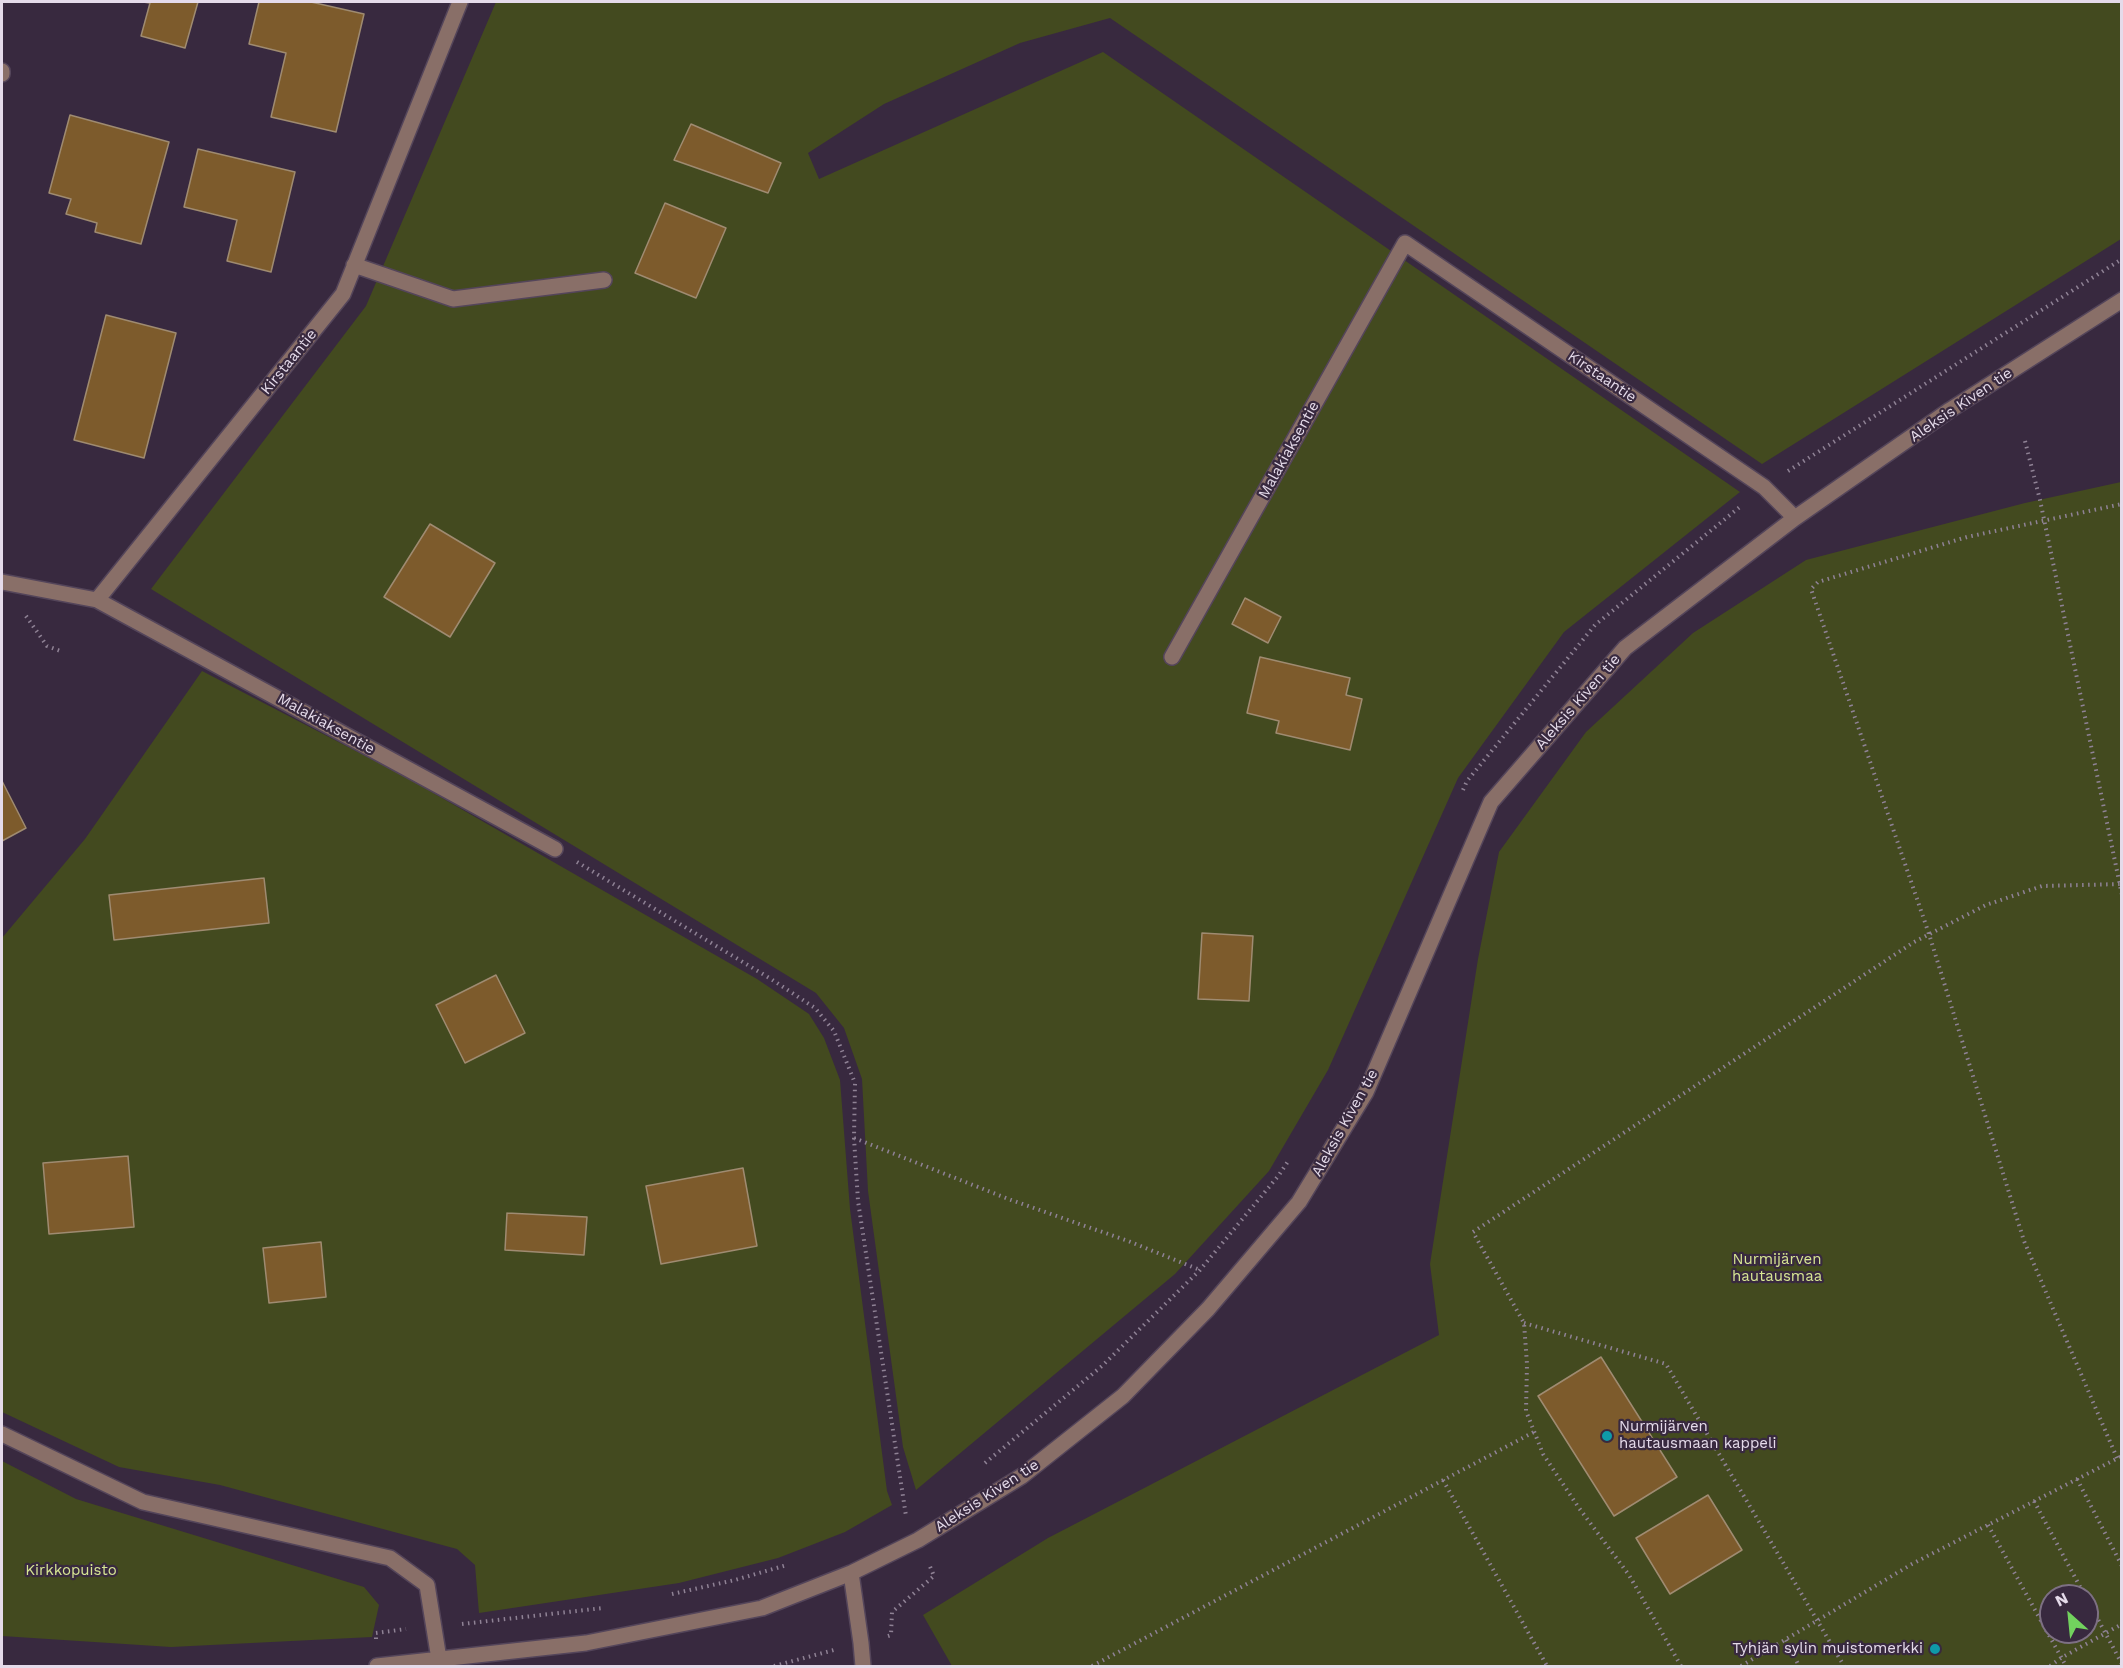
<!DOCTYPE html>
<meta charset="utf-8">
<style>
body{margin:0}
#map{position:relative;width:2123px;height:1668px;overflow:hidden;background:#38293f;font-family:"Work Sans",sans-serif}
canvas{display:block}
.frame{position:absolute;inset:0;border:3px solid #e5dbea;pointer-events:none}
.north{position:absolute;left:2039px;top:1584px;width:60px;height:60px;box-sizing:border-box;background:#38293f;border:2px solid #7d7083;border-radius:50%;rotate:333deg;font-size:16px;font-weight:700;line-height:24px;text-align:center;color:#e5dbea}
.north::after{content:'';display:block;margin:auto;width:21px;height:27px;background:#72d25e;clip-path:polygon(50% 0,100% 100%,50% 72%,0 100%)}
</style>
<div id="map">
<canvas width="2123" height="1668"></canvas>
<div class="frame"></div>
<div class="north">N</div>
</div>
<script>
const ctx = document.querySelector('canvas').getContext('2d');
ctx.lineJoin = 'round';
function fill(path, color) {
  ctx.fillStyle = color;
  ctx.fill(path, 'evenodd');
}
function toPath(rows) {
  const path = new Path2D();
  for (const r of rows) {
    path.moveTo(r[0], r[1]);
    for (let i = 2; i < r.length; i += 2) path.lineTo(r[i], r[i + 1]);
  }
  return path;
}
function trace(path, color, width, dash) {
  ctx.strokeStyle = color;
  ctx.lineWidth = width;
  ctx.lineCap = dash ? 'butt' : 'round';
  ctx.setLineDash(dash || []);
  ctx.stroke(path);
}
function drawText(font, color, halo, rows, align = 'center') {
  ctx.font = font + ' "Work Sans",sans-serif';
  ctx.lineWidth = 4.5;
  ctx.setLineDash([]);
  ctx.textBaseline = 'middle';
  ctx.strokeStyle = halo;
  ctx.fillStyle = color;
  for (const [text, x, y, turn = 0] of rows) {
    ctx.save();
    ctx.translate(x, y);
    ctx.rotate((+turn || 0) * Math.PI / 180);
    ctx.textAlign = isNaN(turn) ? turn : align;
    if (halo) ctx.strokeText(text, 0, 0);
    ctx.fillText(text, 0, 0);
    ctx.restore();
  }
}
const green = toPath([
 [496,2,2121,2,2121,239,1762,464,1110,18,1020,43,884,104,808,153,819,179,1103,52,1740,492,1564,632,1458,778,1328,1070,1269,1171,1175,1274,916,1490,903,1447,868,1191,862,1079,844,1028,816,993,151,589,366,306],
 [2121,482,2121,1666,952,1666,923,1615,1048,1538,1439,1335,1430,1264,1478,959,1499,852,1586,732,1693,633,1806,560,2025,503],
 [2051,1596,2087,1596,2087,1632,2051,1632],
 [202,671,402,775,757,979,809,1014,824,1038,840,1080,850,1209,887,1491,892,1505,845,1532,778,1558,679,1583,479,1613,475,1565,457,1549,220,1485,119,1467,2,1412,2,938,85,839],
 [2,1461,76,1499,364,1587,379,1605,372,1637,171,1647,2,1636]
]);
const building = toPath([
 [143,2,198,2,185,48,141,36,150,3,143,2],
 [259,2,311,2,364,14,336,132,271,117,286,53,249,44,259,2],
 [70,115,169,142,141,244,95,232,97,223,66,214,71,199,49,193,70,115],
 [691,124,781,163,768,193,674,160,691,124],
 [198,149,295,172,271,272,227,261,237,220,184,207,198,149],
 [665,203,726,228,696,298,635,273,665,203],
 [106,315,176,333,144,458,74,440,106,315],
 [430,524,495,563,450,637,384,597,430,524],
 [1245,598,1281,617,1268,643,1232,624,1245,598],
 [1260,657,1350,678,1346,695,1362,699,1350,750,1276,733,1279,721,1247,713,1260,657],
 [2,781,26,828,2,841,2,781],
 [264,878,269,923,114,940,109,895,264,878],
 [1202,933,1253,936,1249,1001,1198,999,1202,933],
 [496,975,525,1033,465,1063,436,1005,496,975],
 [128,1156,134,1227,49,1234,43,1163,128,1156],
 [743,1168,757,1246,661,1264,646,1186,743,1168],
 [507,1213,587,1217,584,1255,505,1250,507,1213],
 [321,1242,326,1297,269,1303,263,1248,321,1242],
 [1601,1357,1677,1477,1614,1516,1538,1396,1601,1357],
 [1708,1495,1742,1550,1670,1594,1636,1538,1708,1495]
]);
const path = toPath([
 [2025,441,2040,500,2122,895],
 [1788,471,2122,259],
 [26,616,47,646,63,652],
 [1463,790,1467,781,1595,625,1741,506],
 [577,862,771,979,815,1008,834,1031,855,1083,854,1138,858,1201,906,1516],
 [854,1138,1011,1200,1128,1241,1200,1270],
 [1524,1323,1666,1364,1844,1666],
 [2117,1458,2024,1241,1929,934,1811,589,1818,582,1967,537,2122,504],
 [985,1463,1102,1366,1200,1270,1279,1175,1289,1160],
 [2077,1479,2122,1566],
 [1443,1480,1547,1666],
 [2034,1501,2085,1596],
 [1988,1525,2066,1666],
 [672,1594,735,1580,787,1565],
 [2087,1599,2122,1664],
 [462,1624,603,1608],
 [888,1636,891,1635,892,1612,934,1576,929,1564],
 [376,1639,376,1633,406,1629],
 [1786,1640,1799,1666],
 [774,1666,834,1650],
 [1092,1666,1534,1432],
 [1681,1666,1629,1575,1579,1508,1543,1454,1526,1411,1527,1364,1524,1323,1473,1232,1914,942,1986,905,2042,886,2122,884],
 [1741,1666,1912,1564,2122,1456],
 [2050,1666,2061,1658,2122,1624]
]);
const minor = toPath([
 [2,74,2,71],
 [354,265,453,299,604,280],
 [2,582,97,600,555,849],
 [97,600,343,294,460,2],
 [1172,657,1405,243,1764,487,1795,518],
 [2,1434,143,1502,390,1558,427,1585,439,1659],
 [851,1573,861,1643,863,1666],
 [377,1666,586,1643,762,1608,851,1573,918,1540,1022,1476,1123,1396,1208,1309,1299,1202,1366,1092,1491,802,1625,648,1795,518,1950,410,2122,300]
]);
const markers = [
 [1607,1436,6,"#0f9aa8"],
 [1935,1649,6,"#0f9aa8"]
];
const streetNames = [
 ["Kirstaantie",289,362,-51],
 ["Kirstaantie",1602,377,34],
 ["Aleksis Kiven tie",1961,405,-34],
 ["Malakiaksentie",1289,450,-61],
 ["Aleksis Kiven tie",1578,702,-49],
 ["Malakiaksentie",326,724,29],
 ["Aleksis Kiven tie",1345,1123,-61],
 ["Aleksis Kiven tie",987,1496,-33]
];
const parkNames = [
 ["Nurmijärven",1777,1260],
 ["hautausmaa",1777,1277],
 ["Kirkkopuisto",71,1571]
];
const poiNames = [
 ["Nurmijärven",1619,1427],
 ["hautausmaan kappeli",1619,1444],
 ["Tyhjän sylin muistomerkki",1923,1649,"right"]
];
fill(green, '#434a1f');
fill(building, '#7d5b2c');
trace(building, '#9f8b71', 1.5);
trace(minor, '#54455a', 18);
trace(path, '#8f8295', 4, [1.5, 4.5]);
trace(minor, '#896f68', 15);
for (const [x, y, r, color] of markers) {
  const dot = new Path2D();
  dot.arc(x, y, r, 0, 2 * Math.PI);
  ctx.fillStyle = color;
  ctx.fill(dot);
  trace(dot, '#38293f', 2);
}
drawText('15px', '#e5dbea', '#38293f', streetNames);
drawText('15px', '#d7e693', '#38293f', parkNames);
drawText('15px', '#e5dbea', '#38293f', poiNames, 'left');
</script>
